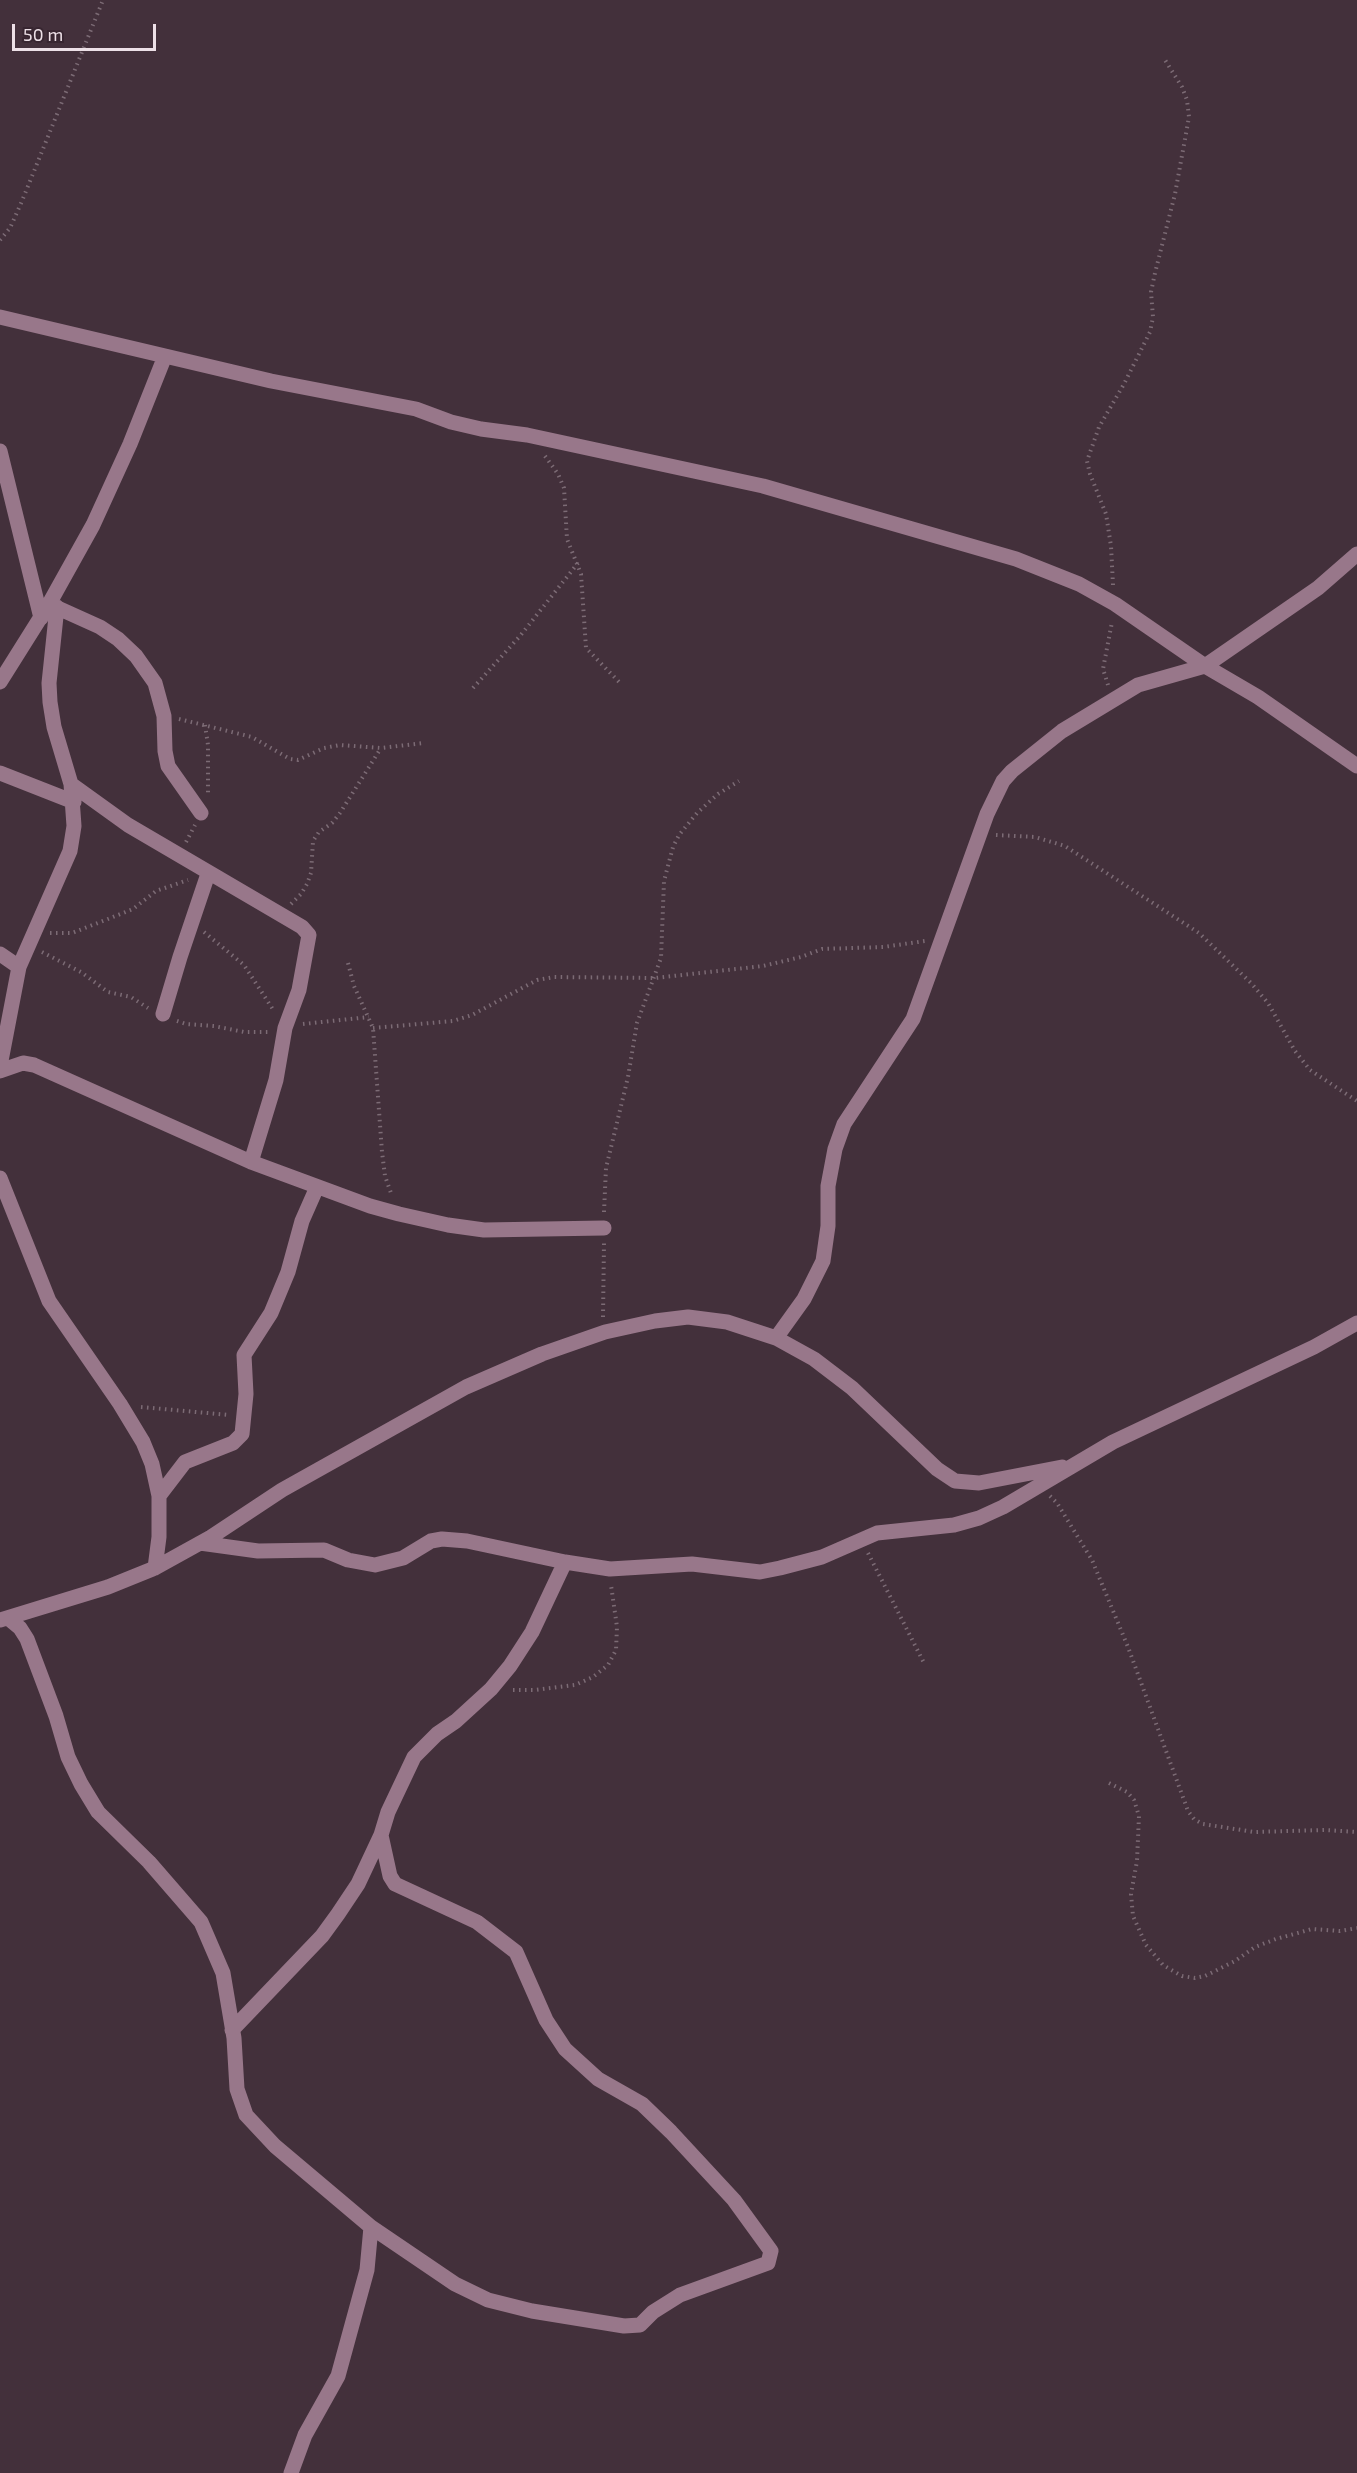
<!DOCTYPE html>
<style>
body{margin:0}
#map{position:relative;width:1357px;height:2473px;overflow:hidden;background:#43303b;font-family:"Exo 2",sans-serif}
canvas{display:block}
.scale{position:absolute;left:12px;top:24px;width:144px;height:27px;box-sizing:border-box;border:3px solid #ede0e7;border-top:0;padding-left:8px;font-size:18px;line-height:21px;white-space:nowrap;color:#ede0e7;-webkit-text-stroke:4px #382631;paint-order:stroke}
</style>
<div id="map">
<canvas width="1357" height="2473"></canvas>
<div class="scale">50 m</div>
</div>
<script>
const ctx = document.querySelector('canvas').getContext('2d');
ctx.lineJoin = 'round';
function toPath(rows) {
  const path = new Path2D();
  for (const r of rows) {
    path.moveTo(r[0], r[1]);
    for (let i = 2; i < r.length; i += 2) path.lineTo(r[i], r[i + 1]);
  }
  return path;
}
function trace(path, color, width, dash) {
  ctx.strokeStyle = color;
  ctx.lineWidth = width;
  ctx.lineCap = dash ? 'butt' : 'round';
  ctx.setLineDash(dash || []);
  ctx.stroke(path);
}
const path = toPath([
 [0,240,10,228,22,201,103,0],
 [545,456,558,474,564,488,567,539,581,574,586,648,621,684],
 [1113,585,1111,546,1106,514,1090,474,1087,461,1099,427,1124,384,1150,332,1153,317,1151,292,1155,273,1175,194,1189,117,1187,100,1182,87,1165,60],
 [1108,685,1103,669,1112,622],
 [473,688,520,636,578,563],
 [179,719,252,737,290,759,298,760,324,748,340,745,381,748,424,743],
 [205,725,208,745,208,793],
 [996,835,1035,837,1065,846,1199,933,1251,983,1268,1003,1295,1051,1310,1070,1357,1101],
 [186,842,195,825],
 [291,904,301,894,307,884,311,873,313,841,319,832,332,823,340,813,381,748],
 [204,932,244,965,274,1011],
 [50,933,72,933,108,919,133,909,156,891,188,880],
 [42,952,81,972,108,992,131,997,148,1008],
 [348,963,354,986,373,1028,382,1152,385,1176,392,1196],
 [177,1021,186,1024,214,1026,244,1032,270,1032],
 [303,1024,369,1017],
 [373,1028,453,1021,472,1015,537,980,554,977,655,978,763,966,801,957,822,949,883,947,925,941],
 [604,1212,606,1168,628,1077,637,1023,661,958,664,881,673,847,679,835,697,813,718,794,739,781],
 [603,1317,604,1243],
 [141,1407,229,1415],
 [1050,1496,1057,1503,1092,1560,1128,1647,1188,1811,1194,1819,1203,1824,1254,1832,1325,1830,1357,1832],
 [868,1553,924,1663],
 [513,1690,535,1690,575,1685,593,1677,608,1665,616,1650,617,1627,611,1585],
 [1109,1783,1127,1792,1134,1800,1139,1816,1137,1861,1131,1894,1133,1916,1146,1945,1163,1965,1182,1976,1195,1978,1205,1976,1235,1961,1255,1947,1276,1939,1312,1929,1340,1931,1357,1928]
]);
const minor = toPath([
 [0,317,271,381,416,409,451,422,481,429,527,435,763,486,1016,559,1079,584,1115,604,1205,666,1258,697,1357,766],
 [0,451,41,618],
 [49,604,100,627,118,639,136,656,155,683,164,716,165,751,168,766,201,813],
 [0,682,49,604,93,525,130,444,165,356],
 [0,773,74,802],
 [71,784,128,825,302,927,309,935,299,990,285,1028,276,1080,251,1162],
 [0,954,19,967],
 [163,1014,180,957,208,874],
 [0,1066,19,967,70,851,74,826,71,784,54,727,50,702,49,683,57,607],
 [0,1071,23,1063,34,1065,251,1162,370,1206,399,1214,448,1225,484,1230,604,1228],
 [0,1178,49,1301,120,1404,143,1442,152,1464,159,1496,159,1537,155,1568],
 [776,1338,804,1299,823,1261,828,1226,828,1186,835,1149,844,1124,913,1019,987,814,1003,781,1012,771,1062,731,1138,685,1205,666,1318,588,1357,554],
 [159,1496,185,1462,233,1443,242,1434,246,1394,244,1355,271,1313,288,1272,302,1221,317,1187],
 [200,1543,258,1551,324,1550,348,1560,375,1565,403,1558,431,1541,442,1539,467,1541,565,1562,610,1569,692,1564,760,1572,780,1568,822,1557,877,1533,954,1525,979,1518,1003,1507,1113,1442,1314,1347,1357,1323],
 [8,1618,20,1628,27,1639,56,1716,68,1757,81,1784,98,1812,149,1862,201,1922,223,1973,234,2038,237,2089,246,2115,275,2146,371,2227,455,2284,488,2300,532,2311,624,2326,640,2325,653,2312,680,2295,768,2263,771,2251,734,2200,671,2132,642,2104,598,2079,565,2049,546,2020,516,1952,477,1922,395,1884,390,1876,381,1835],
 [0,1620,108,1587,155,1568,211,1537,282,1490,466,1387,542,1354,605,1332,655,1321,688,1317,727,1322,776,1338,814,1359,852,1388,937,1469,955,1481,979,1483,1062,1467],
 [232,2030,322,1936,338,1914,358,1884,381,1835,388,1812,414,1757,437,1734,456,1721,491,1689,510,1666,532,1632,565,1562],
 [291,2473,305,2435,338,2376,367,2270,371,2227]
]);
trace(path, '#7c6b75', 4, [1.5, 4.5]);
trace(minor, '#98778a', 15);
</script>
